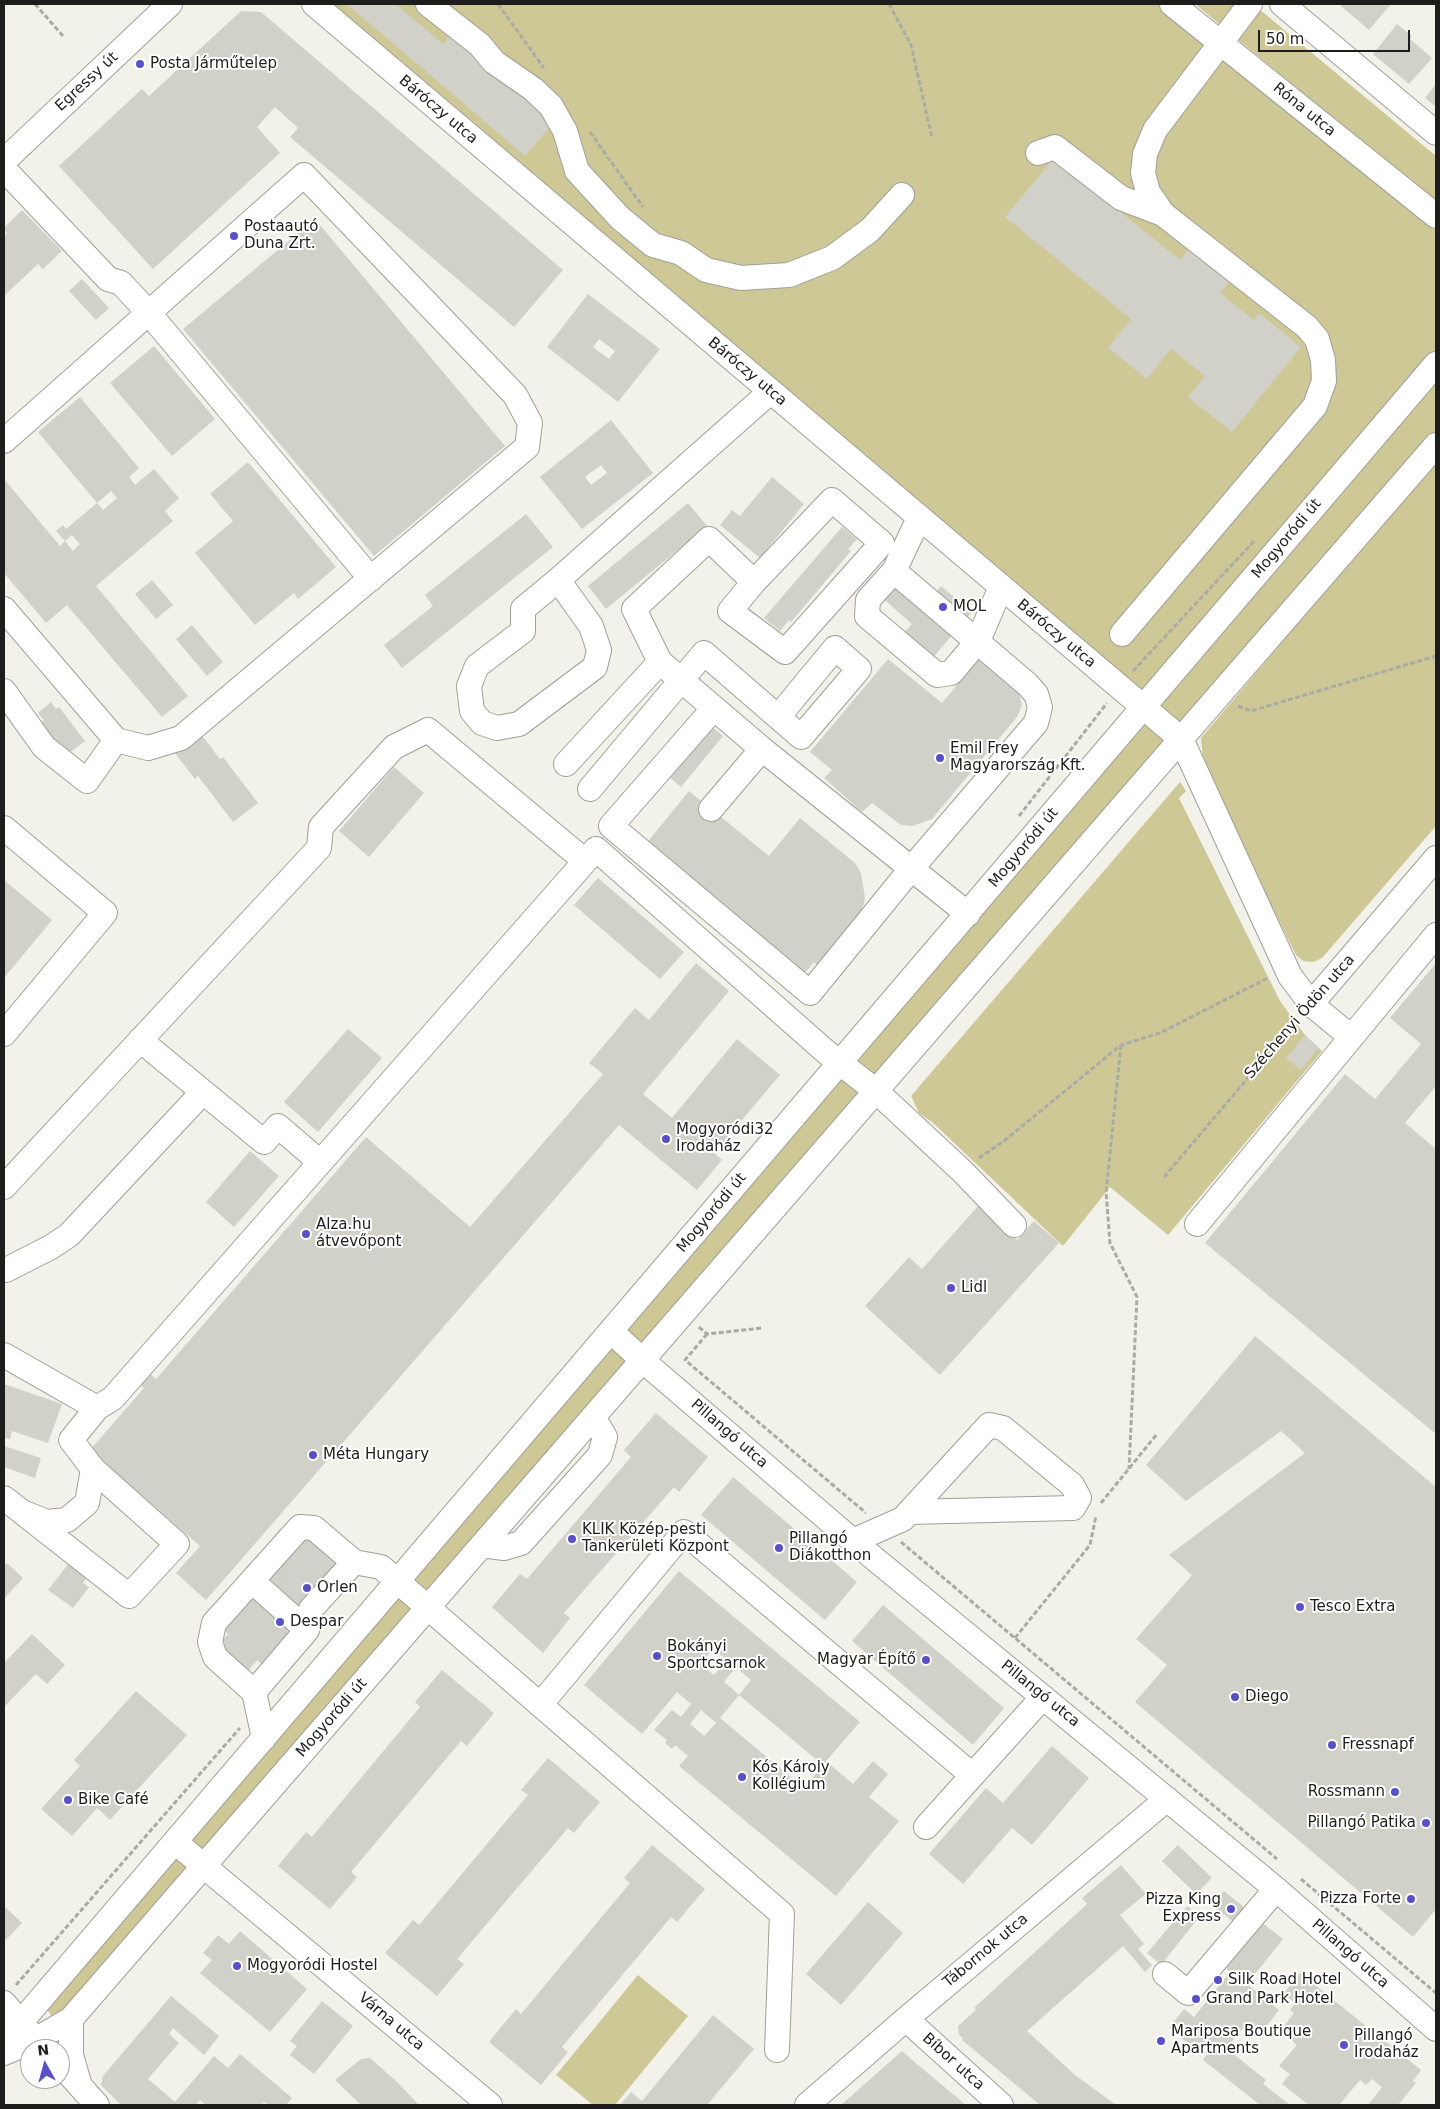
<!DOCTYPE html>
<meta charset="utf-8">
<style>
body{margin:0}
#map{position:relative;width:1440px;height:2109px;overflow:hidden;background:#f2f1ea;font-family:"DejaVu Sans",sans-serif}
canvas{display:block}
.frame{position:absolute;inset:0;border:5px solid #1d1d1b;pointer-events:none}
.north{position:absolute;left:20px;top:2039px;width:50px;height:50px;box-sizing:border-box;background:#fff;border:1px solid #a5a5a4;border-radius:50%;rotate:353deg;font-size:14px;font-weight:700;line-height:20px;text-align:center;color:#1d1d1b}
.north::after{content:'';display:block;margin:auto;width:18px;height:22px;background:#5950c8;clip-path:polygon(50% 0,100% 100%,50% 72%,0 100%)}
.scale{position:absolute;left:1258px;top:30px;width:152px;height:22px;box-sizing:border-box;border:2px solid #1d1d1b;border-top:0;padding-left:6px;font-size:15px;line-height:18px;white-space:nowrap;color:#1d1d1b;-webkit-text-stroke:4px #fff;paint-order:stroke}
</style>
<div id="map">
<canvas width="1440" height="2109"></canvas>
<div class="frame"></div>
<div class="north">N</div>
<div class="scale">50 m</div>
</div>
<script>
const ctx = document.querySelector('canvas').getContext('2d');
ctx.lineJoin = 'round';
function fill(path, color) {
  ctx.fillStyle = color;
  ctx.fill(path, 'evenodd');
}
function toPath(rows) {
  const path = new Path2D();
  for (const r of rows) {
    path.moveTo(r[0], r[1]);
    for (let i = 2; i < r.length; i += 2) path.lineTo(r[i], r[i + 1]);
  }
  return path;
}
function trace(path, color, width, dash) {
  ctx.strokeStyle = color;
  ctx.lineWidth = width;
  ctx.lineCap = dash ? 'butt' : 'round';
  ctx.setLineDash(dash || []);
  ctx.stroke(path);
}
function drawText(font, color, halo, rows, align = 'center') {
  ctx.font = font + ' "DejaVu Sans",sans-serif';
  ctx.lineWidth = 4;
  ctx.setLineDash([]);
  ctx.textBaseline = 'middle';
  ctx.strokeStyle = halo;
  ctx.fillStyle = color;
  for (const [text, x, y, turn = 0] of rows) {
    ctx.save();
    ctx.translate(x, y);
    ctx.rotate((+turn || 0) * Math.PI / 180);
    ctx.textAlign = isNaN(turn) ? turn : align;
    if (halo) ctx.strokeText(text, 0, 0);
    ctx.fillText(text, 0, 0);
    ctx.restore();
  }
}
const green = toPath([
 [314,4,1172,4,1436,216,1436,445,71,2019,53,2018,40,1999,1143,708],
 [1195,4,1253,4,1436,156,1436,203],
 [1436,460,1436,826,1322,958,1314,962,1303,961,1296,955,1204,771,1201,738],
 [1180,782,1186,791,1179,798,1280,1001,1305,1035,1322,1051,1168,1235,1110,1187,1063,1246,932,1122,919,1113,911,1096],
 [638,1975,688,2016,615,2105,593,2105,556,2075]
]);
const building = toPath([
 [347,4,396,4,443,44,454,30,554,122,525,156],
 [1342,4,1391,4,1369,30,1341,6],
 [241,11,261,12,563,270,514,327,290,137,298,128,275,107,257,127,280,153,153,269,59,166,142,89,149,96],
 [1397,24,1412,36,1410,39,1432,58,1409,84,1373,54],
 [1436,84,1436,107,1425,98],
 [1054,158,1180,260,1190,248,1230,281,1220,293,1254,320,1259,313,1301,347,1232,432,1188,397,1205,376,1171,349,1147,379,1108,348,1131,319,1005,217],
 [22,210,62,251,43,269,38,264,4,296,4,236,7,234,4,228],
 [315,219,505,446,374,556,183,329],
 [82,279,109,308,96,320,69,291],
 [588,294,660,349,618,402,547,347],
 [599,339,615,351,609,359,593,347],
 [154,346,215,419,172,456,110,383],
 [80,397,139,468,129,477,135,485,154,469,179,498,165,511,173,521,96,586,188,696,162,717,67,605,46,623,4,573,4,479,60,546,65,541,56,531,63,525,66,529,97,503,103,510,117,498,111,491,97,503,38,432],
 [72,535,80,544,73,551,65,541],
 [611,420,653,473,582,529,540,477],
 [601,465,607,473,591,485,585,477],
 [248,462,336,567,298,599,294,593,255,625,195,553,233,521,210,494],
 [772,477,804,504,760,558,720,525,732,510,740,516],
 [688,503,707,526,606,609,588,586],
 [526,514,553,547,402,668,384,645,433,606,425,595],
 [842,527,857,539,848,549,851,551,791,622,789,620,780,631,764,618],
 [152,580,173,605,156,619,135,594],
 [891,581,922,608,941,586,972,612,930,661,901,636,912,624,879,595],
 [192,625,223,662,207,676,176,639],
 [980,657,1018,689,1022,705,1017,717,932,819,913,826,901,825,872,803,862,812,824,778,832,770,810,752,888,659,942,703],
 [51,702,56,709,59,707,85,741,64,757,39,724,44,720,38,713],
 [710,725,723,736,681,787,667,775],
 [200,733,220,759,223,757,258,803,233,822,198,776,195,779,174,752],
 [394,767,424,793,369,857,339,831],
 [689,791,769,856,800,818,855,863,861,873,865,898,862,910,817,965,814,962,803,975,645,845],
 [598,878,684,952,660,979,574,905],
 [4,880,52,920,4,978],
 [696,963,729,991,643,1094,672,1118,737,1039,780,1075,714,1153,722,1160,697,1190,619,1125,206,1600,176,1573,200,1546,90,1450,144,1388,139,1384,149,1373,156,1379,366,1137,470,1227,603,1074,589,1063,635,1008,649,1020],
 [1436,963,1436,1086,1405,1123,1436,1149,1436,1434,1205,1243,1345,1074,1375,1099,1421,1044,1390,1018],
 [348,1029,382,1058,318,1132,284,1102],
 [1305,1035,1319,1048,1301,1070,1286,1058],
 [250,1151,279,1176,234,1227,206,1202],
 [979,1205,1017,1240,1034,1221,1059,1243,940,1375,865,1306,909,1257,922,1269],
 [1255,1336,1436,1487,1436,1909,1413,1937,1135,1702,1167,1665,1136,1639,1192,1575,1169,1555,1305,1453,1281,1431,1186,1501,1146,1465],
 [4,1384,62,1404,48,1443,12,1431,10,1439,4,1437],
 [656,1413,708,1457,679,1492,674,1487,564,1613,570,1618,543,1653,492,1607,520,1574,527,1579,631,1457,624,1450],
 [4,1446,41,1458,35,1478,4,1467],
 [733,1477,857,1582,825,1620,701,1515],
 [310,1532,348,1566,304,1615,266,1581],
 [70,1562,88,1575,83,1583,89,1587,73,1608,48,1590],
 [7,1563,23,1578,4,1599,4,1566],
 [679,1571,860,1722,826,1761,853,1784,873,1761,888,1774,869,1797,899,1821,836,1896,679,1766,688,1756,675,1745,672,1749,665,1743,667,1740,654,1730,672,1710,681,1717,691,1704,677,1692,642,1734,584,1685],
 [713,1649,727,1660,714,1675,700,1664],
 [736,1667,751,1680,739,1695,823,1765,804,1788,720,1718,739,1695,724,1682],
 [701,1710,716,1723,704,1736,690,1724],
 [250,1595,267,1610,294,1628,290,1631,293,1634,264,1666,257,1660,248,1671,218,1644,228,1634,221,1628],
 [883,1605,1004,1708,973,1745,852,1641],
 [32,1634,65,1665,47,1684,36,1674,4,1707,4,1663],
 [442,1670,494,1713,467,1746,461,1741,351,1872,357,1877,330,1909,278,1866,306,1832,312,1837,420,1707,415,1702],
 [136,1691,187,1735,110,1820,97,1808,72,1836,41,1809,80,1766,74,1760],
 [1052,1746,1089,1778,1032,1845,1012,1828,963,1884,929,1854,986,1788,1003,1803],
 [548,1758,600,1802,574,1833,568,1828,457,1959,464,1964,437,1996,385,1953,413,1920,419,1925,528,1795,521,1790],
 [652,1845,705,1889,677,1922,671,1917,562,2047,568,2052,541,2085,489,2042,516,2009,521,2014,630,1883,624,1878],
 [1178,1845,1212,1878,1196,1894,1162,1861],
 [1121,1865,1146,1894,1120,1915,1144,1944,1138,1949,1152,1965,1145,1972,1123,1946,1027,2031,1075,2075,1116,2105,1040,2105,962,2040,963,2038,959,2035,958,2026,976,2010,974,2008,1087,1904,1082,1898],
 [1224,1891,1250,1912,1239,1926,1212,1905],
 [868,1902,903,1933,841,2005,806,1974],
 [4,1906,22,1923,4,1942],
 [1187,1906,1200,1916,1161,1965,1147,1953],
 [1260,1921,1283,1939,1247,1984,1279,2010,1257,2038,1244,2027,1226,2048,1266,2080,1263,2084,1290,2105,1260,2105,1203,2060,1210,2051,1200,2042,1195,2049,1169,2028,1184,2009,1194,2017,1230,1972,1224,1966],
 [240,1931,307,1989,270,2032,200,1973,212,1960,203,1953,218,1935,229,1944],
 [1300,1973,1421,2070,1413,2081,1416,2083,1398,2105,1368,2105,1382,2087,1372,2079,1366,2085,1360,2080,1339,2105,1309,2105,1282,2084,1290,2074,1279,2066,1297,2045,1280,2031,1294,2013,1290,2010,1295,2003,1283,1994],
 [171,1996,219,2036,204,2055,173,2028,169,2034,179,2043,148,2079,175,2102,214,2056,228,2068,240,2054,292,2098,286,2105,268,2105,264,2102,261,2105,206,2105,200,2100,196,2105,121,2105,101,2085,103,2076],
 [322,2001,353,2026,314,2074,290,2055,297,2046,290,2041],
 [713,2015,754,2049,707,2105,620,2105,631,2092,642,2101],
 [902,2051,911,2059,966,2105,841,2105],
 [370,2058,396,2081,419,2105,361,2105,335,2080,361,2059]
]);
const minorTunnel = toPath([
 [285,1598,329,1549]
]);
const path = toPath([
 [35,4,63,36],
 [498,4,544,68],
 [889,4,911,45,932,138],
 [590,132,643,207],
 [1133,671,1255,540],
 [1238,706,1251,711,1436,656],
 [1019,816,1107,703],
 [1121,1045,1106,1192,1110,1243,1137,1297,1129,1469],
 [979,1158,1004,1141,1121,1045,1160,1033,1268,978],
 [1164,1177,1298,1019],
 [699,1327,707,1334,762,1328],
 [707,1334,685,1360,866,1513],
 [1101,1503,1157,1434],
 [901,1542,1277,1859],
 [1015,1638,1090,1545,1096,1516],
 [1301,1879,1436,1993],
 [16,1985,240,1728]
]);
const minor = toPath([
 [314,4,1181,739,1290,976,1311,1004,1351,1037],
 [428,4,480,45,494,62,533,89,551,106,565,131,577,171,620,218,653,245,681,253,706,270,741,278,789,275,832,258,870,230,902,195],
 [1172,4,1436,216],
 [1282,4,1436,133],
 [1038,153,1055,147,1121,198,1163,214],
 [4,161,170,4],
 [4,169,108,279,121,283,148,312,371,579],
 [4,441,304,175,515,395,530,423,527,447,181,738,148,748,116,740,4,609],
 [919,518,894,571,868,600,867,616,937,675,951,673,978,641,1001,587],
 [558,580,591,626,599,650,595,667,519,724,497,728,482,723,472,711,469,686,477,666,523,631,523,609,558,580,770,392],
 [754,582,832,500,882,543,785,652,730,611,754,582,709,539,634,609,660,662,762,749,968,914],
 [1122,634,1315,406,1324,381,1323,360,1317,339,1307,327,1163,214,1148,192,1143,173,1145,154,1155,130,1250,4],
 [4,691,44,747,87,781,116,740],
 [714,708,611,826,810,993,911,869,1036,723,1040,707,1036,694,1027,684,894,571],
 [566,764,660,662],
 [590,789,704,653,801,737,859,669,835,648,778,717],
 [711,809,762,749],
 [4,828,105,913,4,1034],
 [1311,1004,1436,858],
 [140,1040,264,1142,278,1126,320,1162],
 [4,1187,319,848,321,827,394,747,428,730,585,861],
 [1197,1224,1436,935],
 [6,1270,51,1247,69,1235,203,1092],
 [611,1331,642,1360,853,1541,1276,1889,1436,2029],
 [4,1355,97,1408,71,1440,93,1469,87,1503,67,1520,47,1522,22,1512,4,1498],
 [97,1408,113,1398,596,849,825,1051,876,1091,963,1172,1014,1225],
 [22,1512,129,1596,177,1544,93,1469],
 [853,1541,903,1519,909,1512,989,1425,1003,1428,1072,1485,1079,1498,1073,1508,909,1512],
 [482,1545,504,1548,521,1543,600,1455,605,1437,593,1417],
 [252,1581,307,1630],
 [254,1692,307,1630,311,1609,354,1562,381,1567,782,1914,777,2050],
 [540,1705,684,1532,972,1775],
 [264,1738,254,1692,215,1657,210,1642,214,1623,300,1527,314,1528,354,1562],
 [926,1827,1043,1697],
 [175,1842,490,2105],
 [1165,1974,1188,1993,1276,1889],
 [4,2003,30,2033],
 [71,2019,71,2055,80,2086],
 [906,2019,1001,2105],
 [4,2042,1436,364],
 [4,2053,35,2040,71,2019,1436,445],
 [70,2075,97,2105],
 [807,2105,906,2019,1167,1799]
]);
const markers = [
 [140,64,5,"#5950c8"],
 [234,236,5,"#5950c8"],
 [943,607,5,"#5950c8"],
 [940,758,5,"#5950c8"],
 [666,1139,5,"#5950c8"],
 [306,1234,5,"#5950c8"],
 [951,1288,5,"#5950c8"],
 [313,1455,5,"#5950c8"],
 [572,1539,5,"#5950c8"],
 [779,1548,5,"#5950c8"],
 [307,1588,5,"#5950c8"],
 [1300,1607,5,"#5950c8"],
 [280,1622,5,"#5950c8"],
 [657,1656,5,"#5950c8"],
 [926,1660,5,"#5950c8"],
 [1235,1697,5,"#5950c8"],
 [1332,1745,5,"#5950c8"],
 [742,1777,5,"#5950c8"],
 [1395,1792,5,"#5950c8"],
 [68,1800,5,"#5950c8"],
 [1426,1823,5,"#5950c8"],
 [1411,1899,5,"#5950c8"],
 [1231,1909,5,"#5950c8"],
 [237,1966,5,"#5950c8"],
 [1218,1980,5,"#5950c8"],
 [1196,1999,5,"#5950c8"],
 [1161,2041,5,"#5950c8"],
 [1344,2045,5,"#5950c8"]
];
const poiNames = [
 ["Posta Járműtelep",150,64],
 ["Postaautó",244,227],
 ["Duna Zrt.",244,244],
 ["MOL",953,607],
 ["Emil Frey",950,749],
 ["Magyarország Kft.",950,766],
 ["Mogyoródi32",676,1130],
 ["Irodaház",676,1147],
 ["Alza.hu",316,1225],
 ["átvevőpont",316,1242],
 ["Lidl",961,1288],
 ["Méta Hungary",323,1455],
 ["KLIK Közép-pesti",582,1530],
 ["Tankerületi Központ",582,1547],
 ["Pillangó",789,1539],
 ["Diákotthon",789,1556],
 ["Orlen",317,1588],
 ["Tesco Extra",1310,1607],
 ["Despar",290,1622],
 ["Bokányi",667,1647],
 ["Sportcsarnok",667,1664],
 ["Magyar Építő",916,1660,"right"],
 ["Diego",1245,1697],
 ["Fressnapf",1342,1745],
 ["Kós Károly",752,1768],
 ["Kollégium",752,1785],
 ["Rossmann",1385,1792,"right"],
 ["Bike Café",78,1800],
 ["Pillangó Patika",1416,1823,"right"],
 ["Pizza Forte",1401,1899,"right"],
 ["Pizza King",1221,1900,"right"],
 ["Express",1221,1917,"right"],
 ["Mogyoródi Hostel",247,1966],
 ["Silk Road Hotel",1228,1980],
 ["Grand Park Hotel",1206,1999],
 ["Mariposa Boutique",1171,2032],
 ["Apartments",1171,2049],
 ["Pillangó",1354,2036],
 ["Irodaház",1354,2053]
];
const streetNames = [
 ["Egressy út",87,82,-43],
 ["Báróczy utca",438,110,40],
 ["Róna utca",1304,110,39],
 ["Báróczy utca",747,372,40],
 ["Mogyoródi út",1287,539,-50],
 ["Báróczy utca",1056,634,40],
 ["Mogyoródi út",1024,848,-50],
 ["Széchenyi Ödön utca",1300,1017,-49],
 ["Mogyoródi út",712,1213,-50],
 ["Pillangó utca",729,1434,41],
 ["Pillangó utca",1040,1694,39],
 ["Mogyoródi út",332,1718,-49],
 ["Tábornok utca",986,1951,-40],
 ["Pillangó utca",1350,1954,41],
 ["Várna utca",391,2022,40],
 ["Bíbor utca",953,2062,42]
];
fill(green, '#cec897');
fill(building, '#d1d0c9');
trace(minorTunnel, '#d2d1cb', 24, [24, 12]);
trace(minor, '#a09f98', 26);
trace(path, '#ababa5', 3, [5, 2.5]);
trace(minor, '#fff', 24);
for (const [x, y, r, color] of markers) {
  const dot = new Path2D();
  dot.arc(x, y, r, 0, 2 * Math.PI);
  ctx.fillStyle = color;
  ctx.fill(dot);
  trace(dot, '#fff', 2);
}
drawText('15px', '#1d1d1b', '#fff', poiNames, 'left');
drawText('15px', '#1d1d1b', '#fff', streetNames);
</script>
